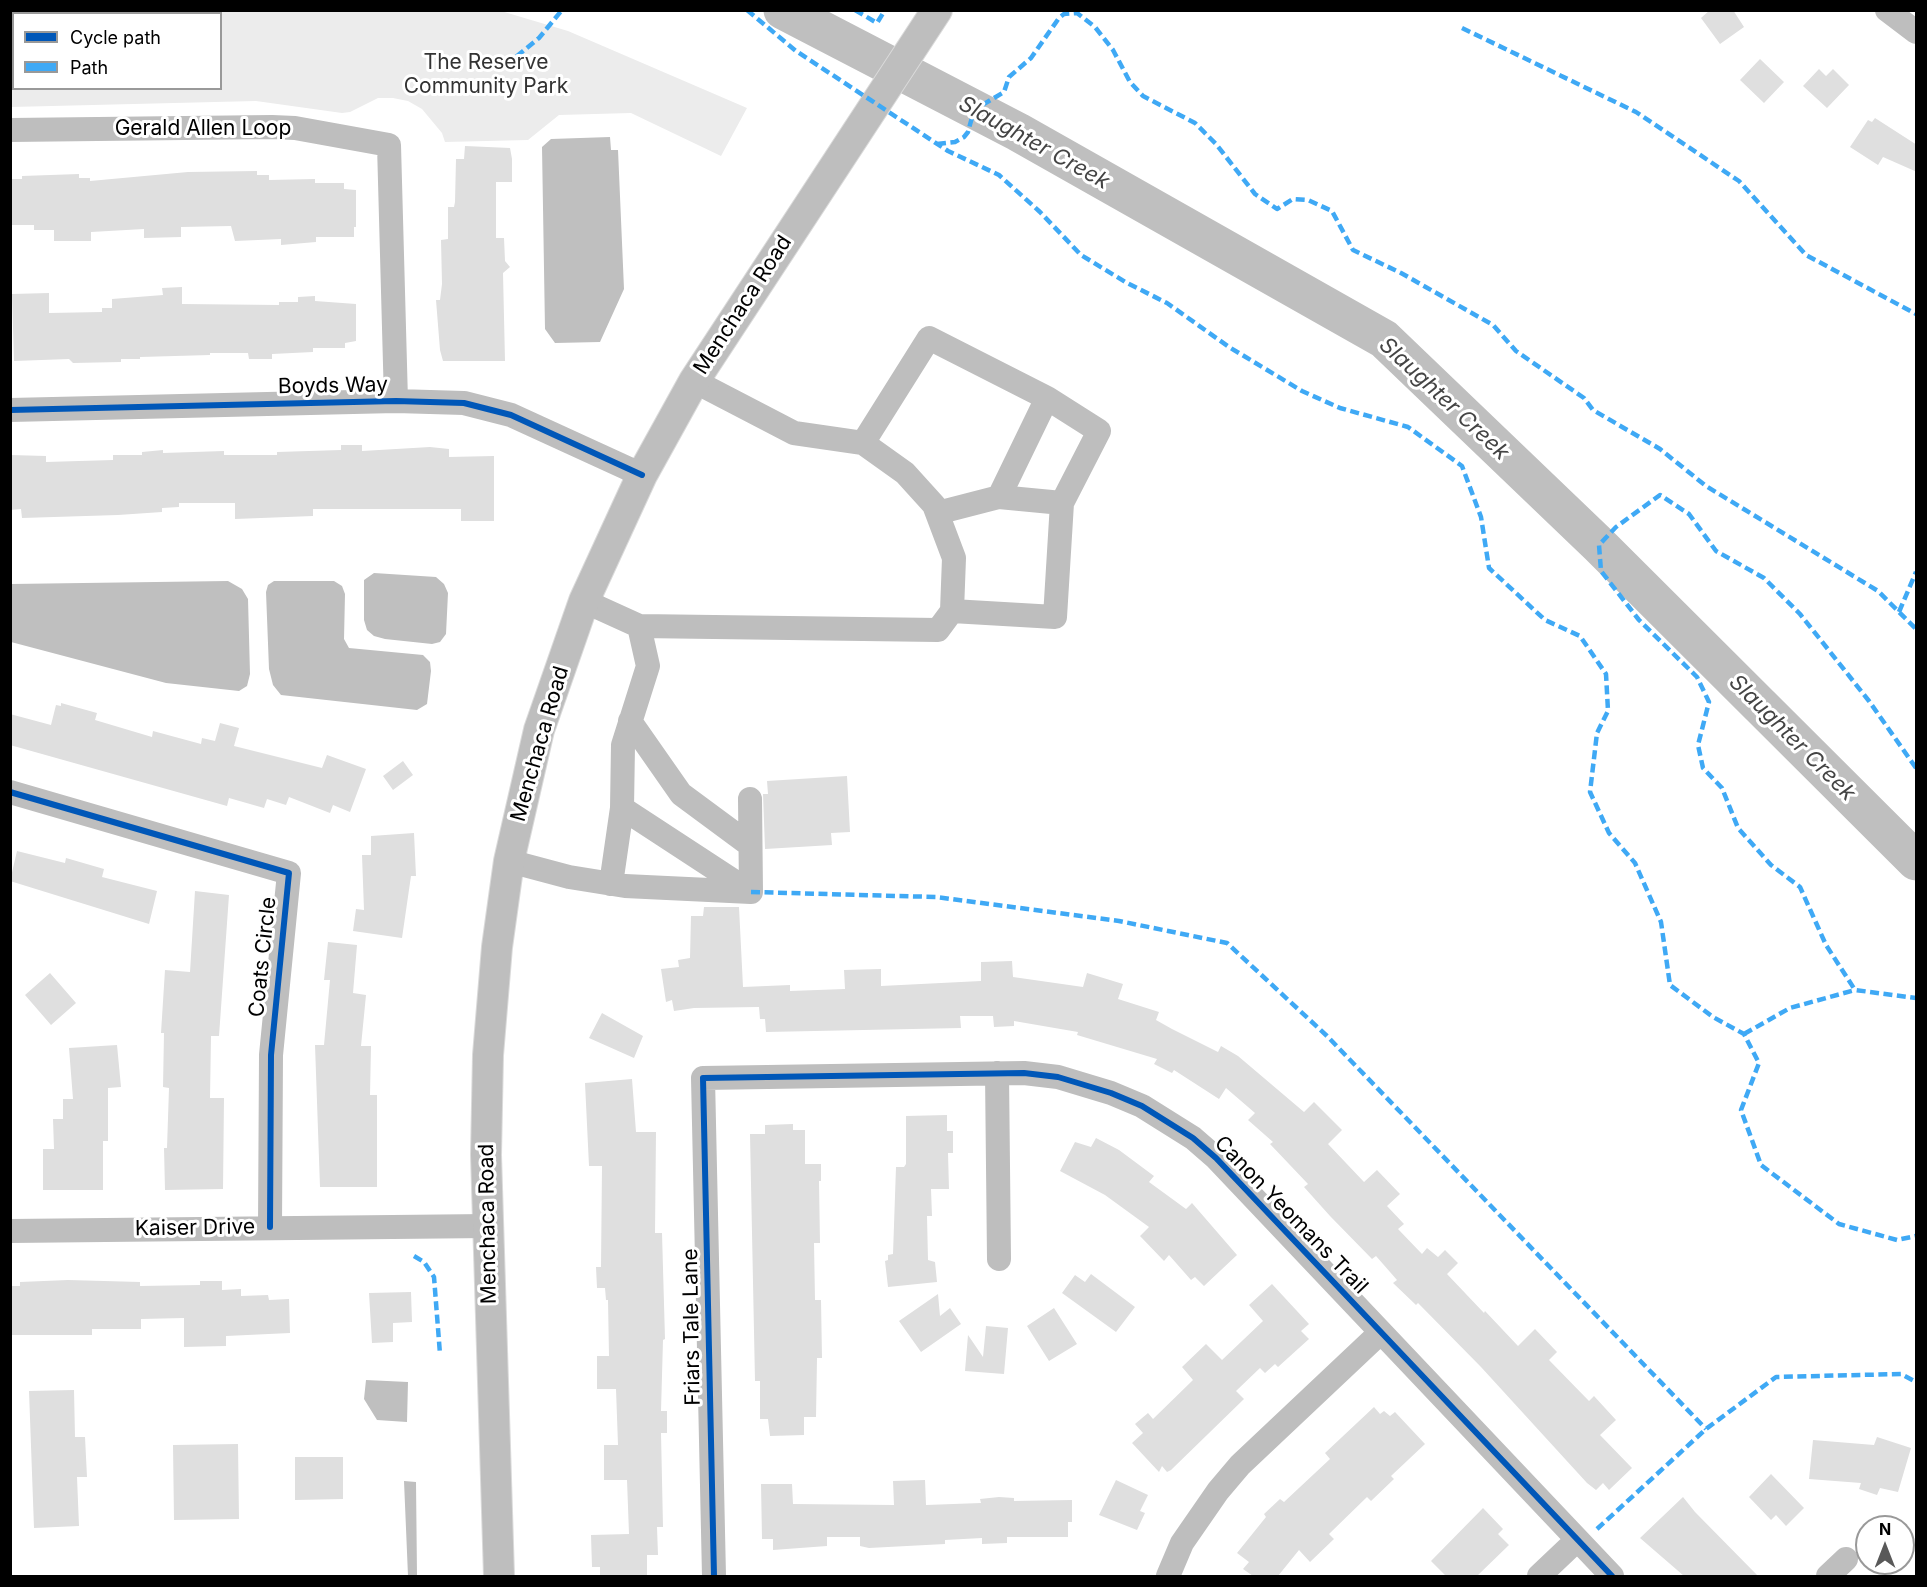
<!DOCTYPE html>
<style>
body{margin:0}
#map{position:relative;width:1927px;height:1587px;overflow:hidden;background:#fff;font-family:Inter,sans-serif}
canvas{display:block}
.frame{position:absolute;inset:0;border:12px solid #000;pointer-events:none}
.legend{position:absolute;left:12px;top:12px;width:210px;height:78px;box-sizing:border-box;background:#fff;border:2px solid #999;margin:0;padding:8px 10px;list-style:none;font-size:18px;color:#000}
.legend li{display:flex;align-items:center;gap:12px;height:30px}
.legend b{width:30px;border:2px solid #999}
.north{position:absolute;left:1855px;top:1515px;width:60px;height:60px;box-sizing:border-box;background:#fff;border:2px solid #999;border-radius:50%;rotate:0deg;font-size:16px;font-weight:700;line-height:24px;text-align:center;color:#000}
.north::after{content:'';display:block;margin:auto;width:21px;height:27px;background:#595959;clip-path:polygon(50% 0,100% 100%,50% 72%,0 100%)}
</style>
<div id="map">
<canvas width="1927" height="1587"></canvas>
<div class="frame"></div>
<ul class="legend">
<li><b style="height:8px;background:#0057b8"></b>Cycle path</li>
<li><b style="height:8px;background:#3fa9f5"></b>Path</li>
</ul>
<div class="north">N</div>
</div>
<script>
const ctx = document.querySelector('canvas').getContext('2d');
ctx.lineJoin = 'round';
function fill(path, color) {
  ctx.fillStyle = color;
  ctx.fill(path, 'evenodd');
}
function toPath(rows) {
  const path = new Path2D();
  for (const r of rows) {
    path.moveTo(r[0], r[1]);
    for (let i = 2; i < r.length; i += 2) path.lineTo(r[i], r[i + 1]);
  }
  return path;
}
function trace(path, color, width, dash) {
  ctx.strokeStyle = color;
  ctx.lineWidth = width;
  ctx.lineCap = dash ? 'butt' : 'round';
  ctx.setLineDash(dash || []);
  ctx.stroke(path);
}
function drawText(font, color, halo, rows, align = 'center') {
  ctx.font = font + ' Inter,sans-serif';
  ctx.lineWidth = 6;
  ctx.setLineDash([]);
  ctx.textBaseline = 'middle';
  ctx.strokeStyle = halo;
  ctx.fillStyle = color;
  for (const [text, x, y, turn = 0] of rows) {
    ctx.save();
    ctx.translate(x, y);
    ctx.rotate((+turn || 0) * Math.PI / 180);
    ctx.textAlign = isNaN(turn) ? turn : align;
    if (halo) ctx.strokeText(text, 0, 0);
    ctx.fillText(text, 0, 0);
    ctx.restore();
  }
}
const green = toPath([
 [10,11,501,11,568,31,747,108,721,156,631,113,559,115,528,140,445,142,442,133,422,109,408,101,393,98,378,98,350,112,342,113,256,101,11,107],
 [14,14,220,14,220,88,14,88]
]);
const water = toPath([
 [610,137,611,150,618,150,624,289,600,342,555,343,545,329,542,147,551,139],
 [374,573,436,577,444,584,448,593,446,634,440,642,432,644,385,639,374,636,367,630,364,620,364,580],
 [228,581,242,589,248,599,250,674,247,686,239,691,166,683,11,642,11,584],
 [274,581,334,581,342,586,345,594,344,639,349,648,423,655,430,662,431,671,427,704,417,710,281,695,273,685,269,669,266,592,268,585],
 [366,1380,408,1382,407,1422,377,1420,364,1399],
 [404,1481,416,1482,417,1576,408,1576]
]);
const river = toPath([
 [783,10,1018,132,1384,339,1599,545,1916,861]
]);
const building = toPath([
 [1710,10,1733,10,1744,27,1720,44,1701,18],
 [1760,59,1784,82,1764,103,1740,80],
 [1819,69,1826,76,1833,69,1849,85,1827,108,1803,86],
 [1875,118,1917,145,1917,172,1883,157,1878,165,1850,147,1868,120,1872,122],
 [465,146,510,148,512,159,512,182,496,182,496,238,504,238,505,261,510,267,503,273,505,361,443,361,440,350,436,300,440,300,442,284,441,240,448,239,448,207,454,207,455,202,456,159,464,159],
 [257,171,257,175,269,175,269,180,315,179,315,183,344,183,344,189,356,190,356,227,354,227,354,237,316,237,316,242,281,245,281,239,235,241,231,226,181,227,181,237,144,238,144,229,91,232,91,241,54,241,54,230,34,230,34,225,11,225,10,179,22,179,22,176,79,174,79,178,90,178,90,181,188,172],
 [182,287,182,304,279,305,279,302,298,302,298,297,315,296,315,301,356,304,356,341,345,343,345,348,313,348,313,352,272,354,272,359,249,359,248,353,210,353,210,355,140,357,140,359,121,359,121,362,73,363,69,359,14,361,12,294,49,293,49,313,102,312,102,308,112,308,112,299,163,295,162,288],
 [341,445,362,445,362,451,430,447,449,449,449,457,494,456,494,521,461,521,461,509,313,509,313,516,235,519,235,503,179,503,179,507,162,508,162,512,118,515,22,518,21,509,10,510,10,455,46,456,46,462,113,460,113,455,142,455,142,452,163,450,163,453,224,451,224,455,277,455,277,452,341,450],
 [61,703,97,713,95,720,152,737,153,731,201,744,202,738,215,741,220,723,239,728,234,746,322,768,327,755,366,769,350,812,333,805,330,813,289,797,286,805,267,799,264,808,229,798,227,806,10,745,10,714,51,725,56,705,61,706],
 [403,761,413,775,393,790,383,776],
 [847,776,850,832,831,833,832,845,765,849,763,794,768,794,767,781],
 [414,833,416,876,411,876,402,938,353,931,356,909,364,910,362,855,371,855,371,836],
 [17,851,65,863,66,858,104,869,102,877,157,891,149,924,10,881],
 [195,891,229,895,219,1036,211,1036,210,1098,224,1098,223,1189,165,1190,164,1148,167,1148,169,1088,163,1087,164,1033,161,1033,165,970,190,972],
 [704,907,739,907,743,987,790,985,790,991,845,989,844,970,881,969,881,986,981,981,981,962,1012,961,1013,977,1083,987,1087,973,1123,984,1118,999,1159,1012,1156,1020,1172,1029,1218,1052,1221,1046,1238,1056,1304,1112,1314,1102,1342,1130,1328,1144,1364,1182,1377,1170,1400,1194,1387,1206,1404,1224,1398,1229,1422,1254,1427,1248,1438,1257,1445,1250,1458,1263,1447,1274,1484,1313,1485,1311,1518,1346,1535,1329,1557,1352,1549,1360,1589,1401,1594,1396,1616,1420,1600,1435,1632,1468,1609,1490,1603,1483,1596,1490,1587,1483,1481,1367,1418,1303,1416,1305,1393,1283,1397,1280,1376,1256,1372,1259,1330,1216,1304,1187,1308,1184,1270,1144,1273,1142,1248,1120,1255,1113,1226,1088,1219,1099,1174,1070,1172,1073,1154,1064,1157,1059,1077,1035,1078,1032,1014,1021,1014,1026,994,1027,993,1016,960,1016,961,1028,766,1032,765,1019,760,1019,759,1007,694,1008,674,1011,672,1000,666,1002,661,969,679,967,678,960,690,958,691,916,703,916],
 [328,942,357,945,353,993,366,995,361,1046,371,1046,370,1095,377,1095,377,1187,320,1187,315,1045,324,1045,330,980,324,980],
 [50,973,76,1003,51,1025,25,995],
 [602,1013,643,1036,634,1058,589,1038],
 [117,1045,121,1087,108,1088,108,1141,103,1141,103,1190,43,1190,43,1149,54,1149,53,1119,63,1119,63,1099,73,1099,69,1048],
 [632,1079,636,1132,656,1132,655,1233,662,1233,665,1339,663,1340,661,1411,667,1411,667,1433,661,1433,663,1527,657,1527,658,1555,647,1555,647,1576,600,1576,600,1567,592,1567,591,1535,629,1534,627,1480,604,1480,604,1445,618,1445,616,1389,597,1389,597,1356,609,1356,608,1300,606,1300,605,1288,597,1288,596,1267,601,1267,602,1166,589,1166,585,1083],
 [947,1115,947,1131,953,1131,953,1153,948,1153,949,1189,931,1189,932,1216,927,1216,928,1260,935,1262,937,1282,888,1287,885,1261,888,1260,888,1255,893,1254,896,1167,904,1167,906,1164,906,1116],
 [793,1124,793,1130,805,1130,805,1164,821,1164,821,1181,819,1181,820,1243,814,1243,815,1300,821,1300,822,1358,817,1358,816,1417,804,1417,804,1435,770,1436,768,1419,760,1419,760,1381,755,1381,750,1134,765,1134,765,1125],
 [1096,1138,1119,1150,1154,1176,1149,1182,1186,1209,1192,1203,1237,1255,1204,1286,1195,1277,1191,1280,1169,1255,1164,1261,1140,1236,1149,1227,1105,1195,1060,1171,1075,1142,1091,1147],
 [1091,1274,1135,1307,1116,1332,1062,1293,1075,1275,1085,1282],
 [68,1280,140,1282,140,1286,200,1285,200,1281,222,1281,222,1290,241,1289,241,1296,268,1295,269,1300,289,1299,290,1333,226,1336,226,1346,184,1347,184,1318,141,1319,141,1329,92,1329,92,1335,10,1335,10,1286,20,1286,20,1282],
 [1272,1284,1309,1324,1301,1331,1309,1339,1278,1367,1275,1364,1265,1373,1260,1368,1236,1391,1244,1399,1171,1470,1167,1472,1162,1466,1159,1472,1132,1443,1143,1433,1135,1424,1148,1413,1153,1419,1193,1380,1182,1367,1206,1344,1222,1360,1263,1321,1249,1305],
 [411,1292,412,1322,393,1323,393,1342,372,1343,369,1293],
 [938,1294,940,1316,950,1308,961,1324,921,1352,899,1321],
 [1054,1308,1077,1344,1049,1361,1027,1326],
 [986,1326,1008,1328,1004,1374,965,1371,968,1335,983,1357],
 [74,1390,75,1437,85,1437,87,1477,77,1477,79,1526,34,1528,29,1391],
 [1374,1407,1380,1414,1384,1411,1390,1416,1395,1412,1425,1444,1391,1476,1394,1479,1371,1501,1367,1497,1329,1534,1334,1539,1310,1562,1299,1550,1278,1576,1253,1576,1243,1569,1249,1562,1237,1553,1266,1517,1264,1514,1280,1499,1284,1502,1330,1459,1325,1453],
 [1877,1437,1911,1448,1898,1492,1880,1488,1877,1495,1859,1489,1861,1483,1809,1479,1813,1440,1874,1445],
 [238,1444,239,1519,174,1520,173,1445],
 [295,1457,343,1457,343,1499,295,1500],
 [1771,1474,1804,1508,1786,1526,1776,1515,1771,1520,1749,1497],
 [925,1480,926,1505,981,1503,980,1499,999,1497,1014,1498,1014,1501,1072,1500,1072,1522,1068,1522,1068,1537,1007,1537,1007,1543,982,1544,982,1538,945,1540,945,1544,869,1548,860,1546,860,1537,827,1537,827,1546,773,1550,773,1539,762,1539,761,1484,792,1484,793,1504,894,1505,893,1481],
 [1116,1480,1148,1495,1140,1511,1145,1513,1137,1530,1099,1515],
 [1683,1497,1695,1512,1758,1576,1684,1576,1640,1538],
 [1483,1508,1503,1529,1498,1534,1509,1545,1477,1576,1446,1576,1431,1561]
]);
const minor = toPath([
 [1887,10,1916,32],
 [10,130,272,127,295,128,389,145,396,401],
 [10,410,396,401,464,403,511,415,642,475],
 [863,443,929,338,1047,398,999,497,937,513],
 [999,497,1062,503],
 [584,601,639,626,938,630,952,611,954,558,934,505,905,473,863,443,794,433,694,381],
 [952,611,1055,617,1062,503,1099,431,1047,398],
 [630,721,681,794,750,845],
 [10,792,289,873,271,1055,270,1227],
 [750,799,751,892],
 [622,808,749,891],
 [509,861,569,877,625,886,751,892],
 [611,884,622,808,623,745,648,666,639,626],
 [997,1073,999,1259],
 [10,1231,488,1226],
 [714,1576,703,1078,1024,1073,1058,1077,1111,1093,1142,1106,1193,1138,1216,1158,1612,1576],
 [1168,1576,1182,1543,1218,1491,1240,1465,1380,1333],
 [1539,1576,1577,1540],
 [1828,1576,1846,1559]
]);
const major = toPath([
 [499,1576,486,1155,488,1055,497,947,509,861,539,730,584,601,642,475,694,381,937,10]
]);
const quiet = toPath([
 [747,10,796,51,948,151,999,175,1040,212,1081,255,1127,283,1167,303,1229,347,1302,391,1340,408,1408,427,1462,466,1481,517,1489,568,1545,620,1580,636,1606,674,1608,711,1597,733,1590,792,1609,833,1635,863,1661,922,1670,985,1713,1017,1744,1034,1759,1063,1741,1110,1761,1165,1839,1224,1897,1240,1916,1236],
 [855,10,877,23,885,10],
 [1462,28,1636,112,1739,181,1806,255,1916,314],
 [506,65,539,38,562,10],
 [937,144,955,142,964,137,968,132,974,110,1004,92,1009,77,1031,58,1059,18,1064,14,1077,13,1095,27,1113,50,1130,82,1143,96,1195,123,1216,144,1255,194,1277,209,1293,199,1308,200,1332,211,1353,250,1401,273,1493,325,1516,351,1584,398,1593,410,1660,449,1706,486,1878,591,1916,629],
 [1899,612,1916,572],
 [1916,768,1869,701,1800,614,1764,578,1716,551,1689,514,1660,495,1616,527,1599,545,1601,571,1639,620,1697,677,1709,702,1698,745,1703,768,1722,788,1738,828,1771,865,1800,887,1826,945,1855,990,1916,998],
 [751,892,936,897,1119,921,1227,943,1327,1036,1706,1429],
 [1744,1034,1790,1008,1855,990],
 [414,1256,424,1262,434,1277,440,1354],
 [1597,1529,1706,1429,1776,1377,1901,1374,1916,1382]
]);
const cycleway = toPath([
 [10,410,396,401,464,403,511,415,642,475],
 [10,792,289,873,271,1055,270,1227],
 [714,1576,703,1078,1024,1073,1058,1077,1111,1093,1142,1106,1193,1138,1216,1158,1612,1576]
]);
const parkNames = [
 ["The Reserve",486,63],
 ["Community Park",486,87]
];
const streetNames = [
 ["Gerald Allen Loop",203,129],
 ["Menchaca Road",743,305,-57],
 ["Boyds Way",333,386,-1],
 ["Menchaca Road",540,744,-74],
 ["Coats Circle",263,957,-84],
 ["Canon Yeomans Trail",1291,1215,46],
 ["Menchaca Road",488,1224,-91],
 ["Kaiser Drive",195,1228,-1],
 ["Friars Tale Lane",692,1327,-91]
];
const waterNames = [
 ["Slaughter Creek",1034,143,29],
 ["Slaughter Creek",1444,399,43],
 ["Slaughter Creek",1792,738,45]
];
fill(green, '#ececec');
fill(water, '#bfbfbf');
trace(river, '#bfbfbf', 39);
fill(building, '#dfdfdf');
trace(major, '#dbdbdb', 32);
trace(minor, '#bebebe', 24);
trace(major, '#bebebe', 30);
trace(quiet, '#3fa9f5', 4.5, [9, 4.5]);
trace(cycleway, '#0057b8', 6);
drawText('21px', '#333', '#fff', parkNames);
drawText('21px', '#000', '#fff', streetNames);
drawText('italic 22px', '#444', '#fff', waterNames);
</script>
